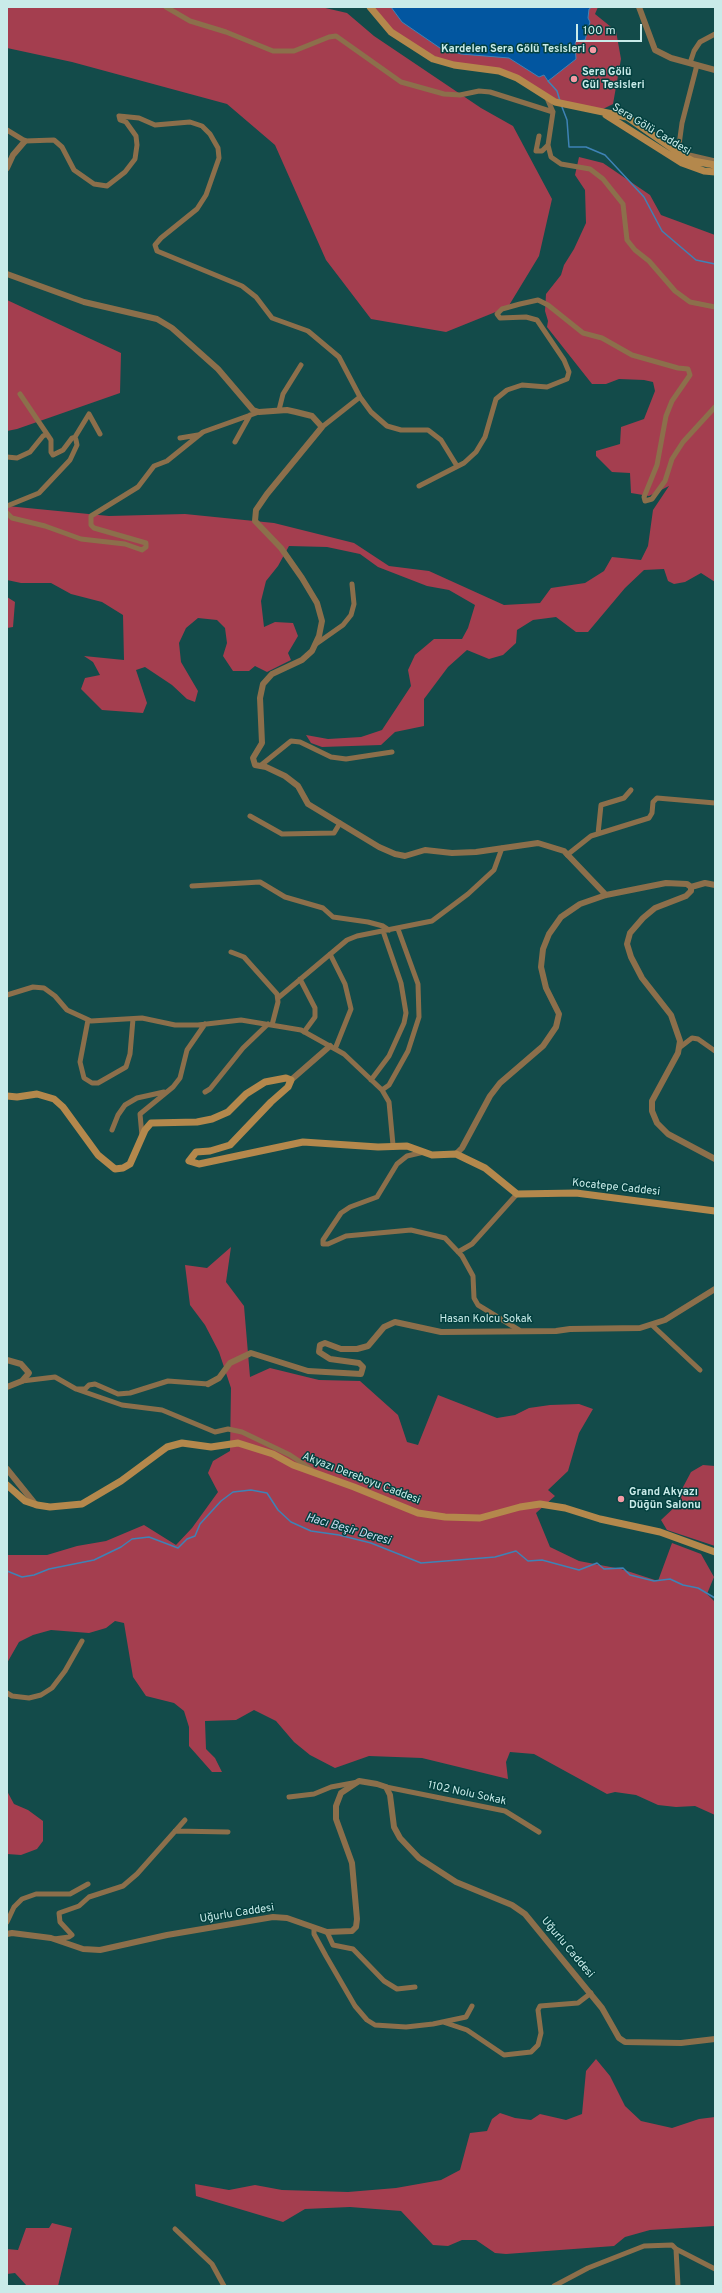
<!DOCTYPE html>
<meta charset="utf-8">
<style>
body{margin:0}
#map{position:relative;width:722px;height:2293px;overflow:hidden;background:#134b4a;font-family:Overpass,sans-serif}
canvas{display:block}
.frame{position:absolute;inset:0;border:8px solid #c9ebe9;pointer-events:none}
.scale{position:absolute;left:576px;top:24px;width:66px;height:18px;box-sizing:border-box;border:2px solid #c9ebe9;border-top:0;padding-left:5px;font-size:12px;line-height:14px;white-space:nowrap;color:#c9ebe9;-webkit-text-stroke:3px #03403f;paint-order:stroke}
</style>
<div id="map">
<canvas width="722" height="2293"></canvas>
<div class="frame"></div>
<div class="scale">100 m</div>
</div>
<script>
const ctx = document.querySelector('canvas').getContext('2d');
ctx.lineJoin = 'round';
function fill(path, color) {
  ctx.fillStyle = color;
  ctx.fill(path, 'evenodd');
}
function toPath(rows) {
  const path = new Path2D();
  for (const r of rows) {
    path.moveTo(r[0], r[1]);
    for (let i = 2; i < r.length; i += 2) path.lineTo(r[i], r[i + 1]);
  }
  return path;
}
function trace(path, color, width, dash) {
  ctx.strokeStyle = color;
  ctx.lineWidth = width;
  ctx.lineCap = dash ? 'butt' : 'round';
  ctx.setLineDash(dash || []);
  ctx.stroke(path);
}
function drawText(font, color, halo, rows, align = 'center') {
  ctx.font = font + ' Overpass,sans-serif';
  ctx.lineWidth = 3;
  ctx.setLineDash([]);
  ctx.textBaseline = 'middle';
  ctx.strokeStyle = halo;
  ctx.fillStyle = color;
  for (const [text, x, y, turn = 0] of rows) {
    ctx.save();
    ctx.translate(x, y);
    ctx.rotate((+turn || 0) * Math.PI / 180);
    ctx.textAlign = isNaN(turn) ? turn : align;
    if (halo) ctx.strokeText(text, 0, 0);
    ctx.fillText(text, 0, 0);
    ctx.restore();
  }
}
const green = toPath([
 [7,7,321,7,347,13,374,36,481,108,513,126,552,199,539,256,508,307,446,332,371,319,326,260,275,145,227,104,72,62,7,48],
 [370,7,598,7,595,14,616,31,621,59,613,104,599,111,555,102,517,78,433,59,391,32],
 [579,157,603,163,650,195,661,215,715,235,715,582,701,573,685,582,674,584,668,581,664,569,644,570,625,588,588,632,576,632,556,617,533,620,517,630,516,643,503,655,489,659,467,650,448,667,424,699,424,726,395,732,381,745,322,747,311,743,306,735,328,739,361,737,382,730,411,686,408,670,415,655,434,639,462,639,468,628,475,605,449,590,427,586,378,567,360,554,327,547,289,546,278,566,266,581,261,601,264,627,275,622,293,623,298,636,288,653,291,660,267,672,255,666,249,671,233,671,223,656,227,643,225,628,217,620,198,618,186,628,179,643,181,662,198,691,195,702,187,699,172,685,145,667,136,670,147,703,143,713,102,710,81,689,85,678,100,675,93,662,84,656,124,660,123,615,102,602,71,594,51,583,21,583,7,580,7,506,109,516,185,514,274,523,354,543,389,566,429,571,504,605,540,603,551,588,585,583,604,571,612,557,641,560,648,546,653,510,669,486,649,496,631,493,630,473,612,472,596,456,596,451,620,444,621,427,644,419,655,391,653,382,644,380,619,379,606,384,592,384,547,327,548,321,545,311,546,294,561,275,564,265,574,249,586,223,585,190,575,175],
 [7,300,121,353,120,393,17,429,7,431],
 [7,597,15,602,13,627,7,628],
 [231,1247,226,1282,244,1306,250,1377,270,1368,319,1380,360,1381,398,1415,407,1442,418,1445,438,1395,497,1418,515,1415,529,1408,550,1405,579,1404,593,1409,579,1433,568,1471,548,1490,555,1496,536,1513,550,1547,579,1561,621,1569,658,1581,672,1543,701,1554,714,1577,707,1594,715,1602,715,1815,695,1806,676,1807,658,1805,636,1795,615,1792,607,1794,534,1754,510,1752,506,1762,508,1779,422,1758,369,1756,335,1768,310,1755,294,1742,276,1721,254,1710,236,1720,205,1721,206,1749,215,1758,222,1772,212,1772,189,1746,189,1727,184,1711,174,1703,146,1696,133,1677,124,1623,115,1621,106,1628,89,1633,51,1630,33,1635,19,1642,7,1663,7,1671,7,1555,47,1555,77,1546,106,1541,144,1525,176,1545,192,1528,218,1492,208,1473,213,1461,230,1451,231,1388,219,1352,205,1325,190,1305,185,1265,207,1268],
 [703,1465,715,1466,715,1546,667,1530,661,1520,678,1504,682,1489,691,1472],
 [7,1791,14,1804,28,1810,43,1821,43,1841,37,1849,21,1855,7,1854],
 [596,2059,610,2076,625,2106,641,2121,672,2128,699,2119,715,2117,715,2226,650,2230,625,2237,614,2246,506,2254,495,2253,476,2240,462,2240,448,2246,433,2245,401,2211,350,2207,305,2209,283,2222,196,2196,195,2184,229,2190,255,2185,282,2190,348,2192,396,2188,441,2180,460,2170,470,2133,487,2131,492,2119,500,2113,515,2118,531,2120,540,2114,566,2120,582,2114,586,2071],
 [52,2223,72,2228,58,2286,27,2286,15,2273,7,2274,7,2249,18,2250,26,2228,49,2228]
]);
const water = toPath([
 [391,7,592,7,589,9,588,18,590,22,585,40,576,41,575,44,576,59,548,81,544,75,539,77,509,58,461,54,440,48,402,22,391,7]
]);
const stream = toPath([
 [548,81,557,91,560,101],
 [562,107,567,120,569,147,586,147,605,155,644,197,662,231,696,260,715,264],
 [7,1571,22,1577,34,1575,49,1569,94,1560,121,1547,132,1539,149,1537,178,1548,187,1539,195,1536,200,1524,221,1501,233,1492,251,1490,267,1493,278,1510,291,1522,311,1531,339,1535,371,1543,421,1563,495,1557,516,1551,528,1561,542,1560,579,1570,597,1563,604,1569,623,1568,630,1575,654,1581,670,1579,683,1585,698,1588,715,1598]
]);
const minor = toPath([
 [166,7,190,21,226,32,273,51,294,51,329,37,336,36,401,82,444,94,460,95,479,91,490,92,553,112],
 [690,63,694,51,700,42,715,34],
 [697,65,682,123,679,145,685,154,715,161],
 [547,98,553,112,548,145,551,157,561,164,590,169,603,179,623,204,627,240,635,250,649,261,675,291,690,302,715,307],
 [7,130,25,141,54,140,62,147,74,170,94,184,107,186,125,172,135,159,137,145,136,136,126,122,120,120,119,116,139,118,155,125,190,122,202,126,210,134,218,148,219,158,206,195,197,209,161,238,155,245,157,251,242,286,256,297,272,318,308,331,339,357,360,397],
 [539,136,536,151,542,151,548,145],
 [20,394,47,434],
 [279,410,283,394,301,365],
 [322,427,360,397,371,412,387,426,401,430,428,430,441,440,457,466],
 [75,437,89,414,100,434],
 [180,438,198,435],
 [235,442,250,415],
 [7,457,17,458,30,452,43,436,47,434,51,440,51,452,53,455,63,450,72,438,75,437,76,440,77,445,70,460,39,493,7,506],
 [419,486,464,463,476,452,485,437,496,399,507,390,522,385,547,387,567,379,569,372,564,360,537,320,526,317,500,318,497,314,502,309,520,304,538,300,548,305,583,333,602,338,632,355,678,368,688,369,690,375,672,401,666,416,657,465,644,497,645,501,652,499,665,481,672,459,683,442,715,407],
 [7,513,12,518,45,526,81,539,125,544,142,550,146,547,146,543,94,528,91,525,91,516,138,487,154,466,167,461,203,432,259,412],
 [316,644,343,625,351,615,354,604,352,584],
 [260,766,291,741,300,742,331,757,346,759,392,752],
 [250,816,282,834,334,833,340,823],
 [598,834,601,805,624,798,631,790],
 [567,855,591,836,649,818,652,813,653,802,657,798,715,803],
 [192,886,260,882,285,897,323,908,333,917,368,922,383,926,389,930],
 [231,952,244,957,277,994,278,1002,272,1025],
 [330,954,345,984,351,1009,335,1049],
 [300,979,315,1008,315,1017,304,1032],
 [7,995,33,987,44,988,55,996,67,1010,91,1021,142,1018,175,1025,198,1025,241,1020,301,1030,344,1054,382,1090,389,1102,393,1145],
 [278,998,347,940,357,936,432,921,468,894,494,870,502,848],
 [88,1020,80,1062,84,1078,92,1083,98,1083,126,1067,130,1054,133,1019],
 [679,1048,692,1038,698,1039,715,1051],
 [371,1080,389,1056,404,1023,406,1013,401,983,383,931],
 [382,1090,389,1085,408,1051,419,1017,418,984,398,929],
 [205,1092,210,1089,243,1048,268,1024],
 [112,1130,118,1115,125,1105,137,1098,164,1092],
 [142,1136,140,1114,173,1087,180,1078,187,1050,205,1024],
 [424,1152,407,1156,397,1164,377,1197,350,1207,341,1213,323,1240,323,1244,328,1244,346,1236,411,1230,445,1238,462,1256,473,1276,474,1298,478,1305,519,1330],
 [458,1252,472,1244,517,1194],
 [653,1326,700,1370],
 [22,1381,55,1377,76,1389,85,1389,89,1385,95,1384,118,1394,130,1393,168,1381,208,1384],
 [76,1389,122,1405,162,1410,215,1432,228,1429,242,1432,290,1455,311,1469],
 [7,1693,12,1696,29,1698,41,1695,52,1688,65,1671,82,1641],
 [386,1787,505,1811,539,1832],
 [289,1797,314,1794,331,1787,358,1782],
 [175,1831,228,1832],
 [7,1922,14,1907,22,1899,36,1894,70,1894,88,1884],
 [314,1928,314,1934,326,1956,355,2006,367,2020,375,2025,406,2027,433,2024,466,2017,472,2006],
 [327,1932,333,1945,353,1949,384,1981,397,1989,415,1987],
 [54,1939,69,1937,72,1935,60,1922,59,1913,79,1906,89,1897,123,1886,137,1874,185,1820],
 [443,2022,467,2030,504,2055,531,2052,538,2045,541,2033,538,2010,540,2006,578,2003,591,1993],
 [175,2229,212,2264,224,2286],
 [676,2249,715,2269],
 [554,2286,588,2268,644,2246,672,2245,676,2249,678,2286]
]);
const tertiary = toPath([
 [639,7,655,50,671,58,715,70],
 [7,168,13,155,25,141],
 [7,274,84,302,157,319,172,328,218,369,253,410,259,412,287,410,296,412,312,416,322,427,267,494,256,510,255,521,281,548,302,578,317,603,322,621,319,636,312,651,302,660,272,674,263,684,260,698,262,743,253,758,255,765,266,767,285,776,298,786,308,804,379,847,395,854,405,856,425,850,452,853,476,852,538,843,564,851,606,895],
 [691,887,691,891,686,896,655,908,643,918,630,933,627,944,631,957,642,978,671,1015,680,1041,678,1053,652,1101,652,1111,657,1123,668,1134,715,1159],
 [691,887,705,883,715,885],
 [291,1080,330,1046],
 [456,1154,462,1148,490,1096,500,1083,543,1046,556,1027,559,1014,546,988,541,967,543,949,549,934,561,917,580,904,606,895,666,883,687,884,691,887],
 [7,1360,21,1364,29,1373,22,1381,7,1387],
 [208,1384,219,1378,230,1363,251,1353,308,1371,361,1374,363,1367,359,1363,330,1359,319,1352,320,1345,325,1343,341,1349,357,1349,368,1346,384,1327,395,1322,441,1332,556,1331,570,1329,640,1328,665,1320,715,1289],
 [7,1469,36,1505],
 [7,1934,12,1933,51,1938,83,1949,100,1950,167,1935,273,1917,287,1918,327,1932,352,1931,356,1927,357,1919,352,1863,336,1819,336,1806,341,1793,359,1781,377,1784,386,1787,390,1795,394,1827,400,1838,419,1858,456,1882,512,1905,525,1914,602,2008,619,2038,625,2042,681,2043,715,2039]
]);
const secondary = toPath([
 [370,7,391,32,433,59,454,65,499,71,517,78,555,102,627,117,680,154,693,161,715,165],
 [606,115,682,163,704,171,715,172],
 [7,1096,17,1097,37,1094,54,1099,63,1107,98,1155,115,1169,123,1168,130,1164,145,1130,151,1123,197,1122,212,1119,228,1112,246,1094,265,1082,286,1078,291,1080,288,1087,271,1102,230,1145,210,1151,196,1152,189,1161,199,1164,303,1142,378,1147,407,1146,432,1155,456,1154,485,1168,517,1194,576,1193,715,1211],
 [7,1485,25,1501,37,1505,50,1507,82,1504,121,1481,167,1447,182,1443,211,1447,238,1443,273,1454,293,1465,354,1487,418,1513,445,1517,480,1518,520,1507,540,1504,565,1508,600,1519,660,1532,715,1552]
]);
const markers = [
 [593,50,4,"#f49aa4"],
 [574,79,4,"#f49aa4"],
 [621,1499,4,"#f49aa4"]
];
const poiNames = [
 ["Kardelen Sera Gölü Tesisleri",585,50,"right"],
 ["Sera Gölü",582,73],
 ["Gül Tesisleri",582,86],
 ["Grand Akyazı",629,1493],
 ["Düğün Salonu",629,1506]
];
const streetNames = [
 ["Sera Gölü Caddesi",651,130,31],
 ["Kocatepe Caddesi",616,1188,6],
 ["Hasan Kolcu Sokak",486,1320],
 ["Akyazı Dereboyu Caddesi",361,1479,21],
 ["1102 Nolu Sokak",467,1794,12],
 ["Uğurlu Caddesi",237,1914,-9],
 ["Uğurlu Caddesi",567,1948,50]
];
const waterNames = [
 ["Hacı Beşir Deresi",348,1530,16]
];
fill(green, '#a43e4f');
fill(water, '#0256a0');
trace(water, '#3e83b6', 1);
trace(stream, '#3e83b6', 1.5);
trace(minor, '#8c6f4b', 5);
trace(tertiary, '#8c6f4b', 6);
trace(secondary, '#b4884c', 7);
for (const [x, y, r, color] of markers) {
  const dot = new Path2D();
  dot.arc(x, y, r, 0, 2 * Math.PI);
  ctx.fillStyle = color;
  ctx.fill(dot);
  trace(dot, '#03403f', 1.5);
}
drawText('bold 11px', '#c9ebe9', '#03403f', poiNames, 'left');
drawText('11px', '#c9ebe9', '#03403f', streetNames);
drawText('italic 12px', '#c8d9ee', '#03403f', waterNames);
</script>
